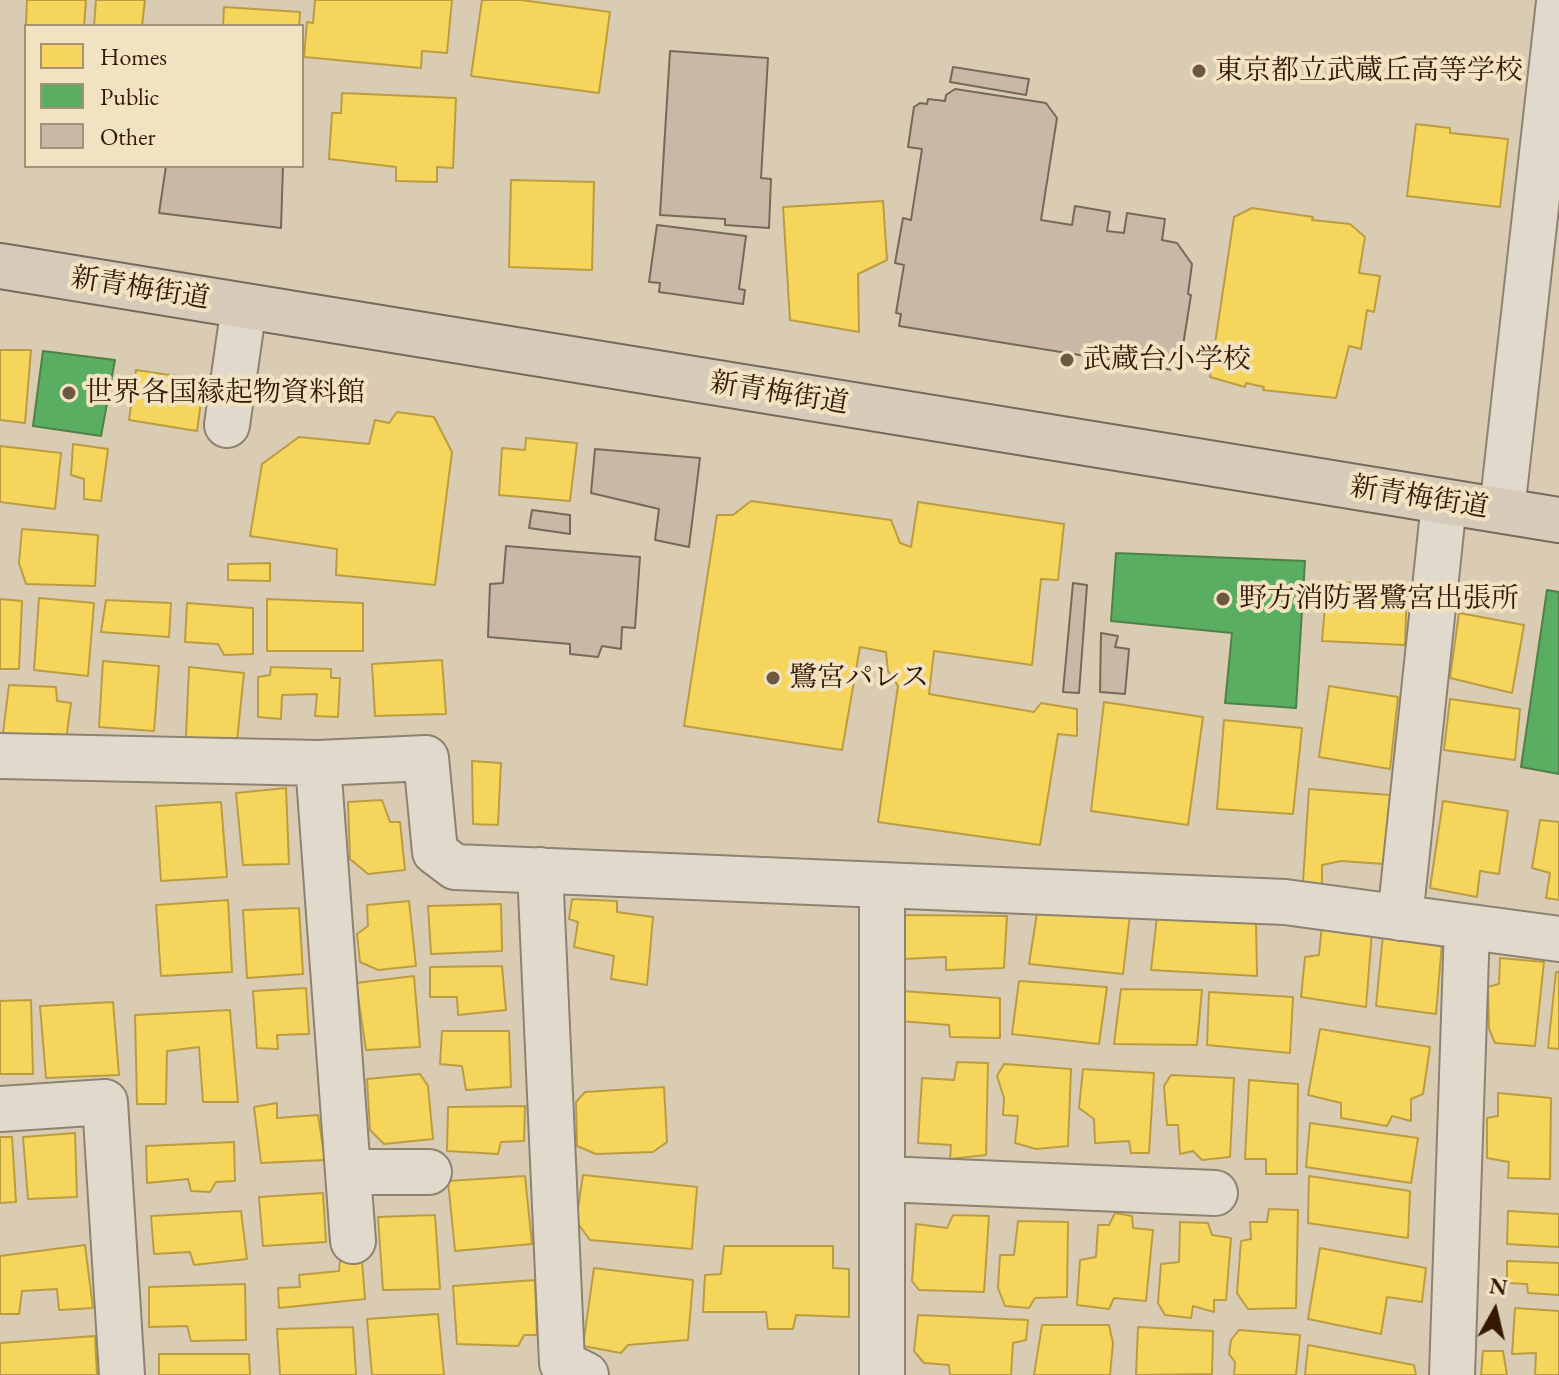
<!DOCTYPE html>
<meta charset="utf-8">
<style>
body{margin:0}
#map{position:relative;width:1559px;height:1375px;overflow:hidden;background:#d9ccb2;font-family:"EB Garamond",serif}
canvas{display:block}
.legend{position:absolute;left:24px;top:24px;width:280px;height:144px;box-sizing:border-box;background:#f1e2c2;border:2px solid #a59175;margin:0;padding:10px 14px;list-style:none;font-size:24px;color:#341802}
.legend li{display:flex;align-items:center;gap:16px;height:40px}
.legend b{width:40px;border:2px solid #a59175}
.north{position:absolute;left:1455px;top:1271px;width:80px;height:80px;-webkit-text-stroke:6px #f1e2c2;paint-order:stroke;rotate:8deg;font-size:22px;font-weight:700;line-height:32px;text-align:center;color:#341802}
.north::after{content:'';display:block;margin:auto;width:28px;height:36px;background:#341802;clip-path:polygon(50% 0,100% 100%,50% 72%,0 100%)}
</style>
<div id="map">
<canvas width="1559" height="1375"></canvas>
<ul class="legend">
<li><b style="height:22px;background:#f6d55c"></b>Homes</li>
<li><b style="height:22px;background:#5aae61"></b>Public</li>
<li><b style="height:22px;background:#cab7a5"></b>Other</li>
</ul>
<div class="north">N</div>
</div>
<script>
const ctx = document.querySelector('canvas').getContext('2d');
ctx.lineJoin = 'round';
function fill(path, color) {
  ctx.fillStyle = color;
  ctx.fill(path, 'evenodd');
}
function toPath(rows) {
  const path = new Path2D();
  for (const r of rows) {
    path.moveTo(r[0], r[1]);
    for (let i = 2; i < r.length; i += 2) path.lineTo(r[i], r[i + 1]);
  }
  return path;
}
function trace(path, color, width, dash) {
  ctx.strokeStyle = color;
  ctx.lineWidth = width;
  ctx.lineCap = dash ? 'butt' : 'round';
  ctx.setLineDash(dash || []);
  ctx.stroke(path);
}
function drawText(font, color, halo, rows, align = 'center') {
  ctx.font = font + ' "EB Garamond","Noto Serif JP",serif';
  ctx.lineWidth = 8;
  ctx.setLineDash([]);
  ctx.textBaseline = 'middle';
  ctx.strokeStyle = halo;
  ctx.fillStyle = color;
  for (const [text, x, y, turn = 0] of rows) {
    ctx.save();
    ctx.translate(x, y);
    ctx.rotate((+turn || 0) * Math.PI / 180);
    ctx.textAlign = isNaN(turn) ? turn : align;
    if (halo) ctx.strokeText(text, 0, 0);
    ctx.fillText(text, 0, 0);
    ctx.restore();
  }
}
const homes = toPath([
 [27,0,86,0,84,26,26,26,25,47,27,0],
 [96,0,145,0,142,26,94,26,96,0],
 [315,0,452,0,447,53,422,51,421,68,304,57,307,22,313,23,315,0],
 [482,0,521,0,610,12,599,93,471,76,482,0],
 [224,7,300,12,299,26,223,26,224,7],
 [342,93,456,98,453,168,437,167,437,182,396,181,396,167,329,159,332,113,341,113,342,93],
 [1416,124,1450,128,1450,133,1508,139,1500,207,1407,196,1416,124],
 [511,180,594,182,592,270,509,267,511,180],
 [883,201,887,260,858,274,859,332,790,320,783,207,883,201],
 [1252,208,1313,217,1312,220,1350,224,1365,237,1359,273,1380,276,1374,312,1367,310,1361,349,1349,346,1336,398,1263,390,1264,387,1246,383,1245,387,1210,377,1234,217,1252,208],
 [0,350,31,350,25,423,0,420,0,350],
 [136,370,204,380,197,431,129,420,136,370],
 [397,412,434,417,452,452,435,585,336,575,337,549,250,536,262,464,299,437,369,444,375,420,389,423,397,412],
 [526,438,577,443,570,501,499,495,502,448,525,450,526,438],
 [73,444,108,449,101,501,84,499,84,479,71,475,73,444],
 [0,446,61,453,55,509,0,502,0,446],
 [751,501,891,520,900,543,911,547,918,502,1064,524,1058,580,1041,579,1032,665,934,651,929,694,1034,712,1041,703,1077,709,1077,736,1058,734,1040,845,878,822,898,686,888,671,886,652,860,647,842,750,684,726,717,515,733,515,751,501],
 [22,529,98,535,95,586,26,584,19,563,22,529],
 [270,563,270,581,228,580,228,564,270,563],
 [1327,582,1407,584,1405,645,1322,641,1327,582],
 [39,598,94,603,88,676,34,670,39,598],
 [0,599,22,601,19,669,0,669,0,599],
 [267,599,363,603,363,651,267,651,267,599],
 [106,600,171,603,169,637,101,632,106,600],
 [187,603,253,608,253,654,224,655,218,644,185,642,187,603],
 [1459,613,1524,625,1512,693,1450,678,1459,613],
 [442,660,446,714,375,716,372,664,442,660],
 [103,661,159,666,154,731,99,727,103,661],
 [189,667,244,673,237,741,186,737,189,667],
 [271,667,331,669,331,678,340,678,338,717,315,716,317,694,282,695,281,719,258,717,258,677,270,675,271,667],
 [9,685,56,687,57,701,71,703,66,740,3,733,9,685],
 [1329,686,1398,697,1390,769,1319,757,1329,686],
 [1450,699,1520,709,1515,760,1444,750,1450,699],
 [1104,702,1203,717,1188,825,1091,811,1104,702],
 [1224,720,1302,728,1293,814,1217,809,1224,720],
 [472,761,501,763,498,825,473,824,472,761],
 [286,788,289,864,243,865,236,793,286,788],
 [1309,789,1390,795,1384,864,1341,861,1322,865,1322,885,1303,882,1309,789],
 [382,800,390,822,400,822,405,870,368,874,350,859,348,802,382,800],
 [1443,801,1508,811,1499,874,1480,871,1477,897,1430,888,1443,801],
 [221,802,227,877,161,881,156,806,221,802],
 [1540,820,1559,822,1559,900,1546,898,1550,873,1532,868,1540,820],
 [572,899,617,901,617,912,653,917,647,985,611,979,614,956,574,947,578,922,569,919,572,899],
 [228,900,232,972,161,976,156,905,228,900],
 [409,901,416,966,378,970,360,962,357,934,368,926,367,905,409,901],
 [501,904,502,951,431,954,428,906,501,904],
 [299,908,303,974,247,978,243,910,299,908],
 [1037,913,1130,915,1123,974,1029,964,1037,913],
 [903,915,1007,916,1004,968,946,970,946,957,903,959,903,915],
 [1157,916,1256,920,1257,976,1151,970,1157,916],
 [1322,925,1372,931,1366,1007,1301,997,1305,957,1319,955,1322,925],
 [1383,935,1442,943,1436,1014,1376,1006,1383,935],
 [1500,958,1544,962,1535,1046,1495,1043,1489,1029,1488,987,1499,984,1500,958],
 [502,966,506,1010,458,1015,457,997,430,997,430,967,502,966],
 [1556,972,1559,972,1559,1049,1548,1048,1556,972],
 [414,976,420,1047,366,1050,356,983,414,976],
 [1019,981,1107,987,1099,1044,1012,1034,1019,981],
 [306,988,309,1034,277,1035,278,1049,257,1048,253,991,306,988],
 [1121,989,1202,990,1197,1045,1114,1044,1121,989],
 [902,991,1000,998,1000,1038,950,1037,949,1025,900,1021,902,991],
 [1209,992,1293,997,1290,1053,1207,1045,1209,992],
 [31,1000,33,1074,0,1074,0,1001,31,1000],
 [113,1002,119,1075,46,1078,40,1006,113,1002],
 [230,1010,238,1102,203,1102,199,1047,167,1051,166,1104,137,1104,135,1015,230,1010],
 [1320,1029,1430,1047,1423,1094,1411,1099,1411,1121,1392,1116,1387,1126,1341,1118,1341,1103,1308,1095,1320,1029],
 [442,1031,509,1031,511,1087,466,1090,462,1066,440,1064,442,1031],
 [957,1062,988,1063,986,1155,950,1159,951,1145,918,1143,922,1078,954,1080,957,1062],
 [1004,1064,1071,1069,1068,1146,1036,1149,1015,1143,1018,1116,1003,1115,1004,1098,997,1076,1004,1064],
 [1083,1069,1154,1073,1149,1153,1131,1153,1129,1141,1095,1143,1094,1119,1079,1108,1083,1069],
 [420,1074,428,1086,433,1139,384,1144,370,1130,367,1079,420,1074],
 [1171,1075,1234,1078,1230,1157,1202,1160,1193,1151,1180,1154,1178,1125,1167,1125,1164,1086,1171,1075],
 [1249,1080,1298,1084,1297,1174,1266,1174,1266,1159,1245,1159,1249,1080],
 [664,1087,667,1142,653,1152,596,1154,577,1146,576,1102,585,1092,664,1087],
 [1498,1093,1551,1098,1550,1179,1508,1178,1509,1162,1487,1158,1487,1118,1498,1116,1498,1093],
 [277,1103,277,1118,318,1115,325,1160,261,1163,254,1107,277,1103],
 [525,1106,524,1141,501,1142,498,1154,447,1151,448,1107,525,1106],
 [1310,1123,1418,1138,1411,1183,1306,1167,1310,1123],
 [75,1133,77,1197,28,1199,23,1137,75,1133],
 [0,1137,12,1137,16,1202,0,1203,0,1137],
 [234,1142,235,1181,216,1182,210,1192,191,1191,188,1179,147,1183,146,1146,234,1142],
 [583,1175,697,1187,692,1249,590,1240,576,1221,583,1175],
 [525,1176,532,1244,455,1251,448,1181,525,1176],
 [1309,1176,1410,1191,1408,1238,1308,1223,1309,1176],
 [323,1193,326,1242,263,1246,259,1197,323,1193],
 [1269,1209,1298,1210,1296,1308,1248,1309,1237,1293,1241,1241,1251,1239,1250,1222,1267,1222,1269,1209],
 [241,1211,247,1259,194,1265,190,1252,154,1254,151,1216,241,1211],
 [1508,1211,1559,1214,1559,1247,1507,1244,1508,1211],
 [1115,1213,1132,1216,1133,1228,1153,1230,1146,1301,1114,1298,1109,1309,1077,1305,1080,1260,1096,1257,1098,1225,1109,1225,1115,1213],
 [435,1215,440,1289,383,1290,378,1217,435,1215],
 [953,1215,989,1216,984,1292,919,1290,912,1281,916,1224,947,1228,953,1215],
 [1018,1221,1068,1222,1067,1297,1035,1298,1029,1308,1005,1306,998,1288,1000,1255,1014,1255,1018,1221],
 [1180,1222,1208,1223,1212,1235,1231,1238,1226,1300,1214,1300,1214,1312,1193,1306,1191,1318,1165,1315,1158,1303,1161,1264,1179,1262,1180,1222],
 [85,1245,93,1308,59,1310,57,1289,22,1291,19,1314,0,1314,0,1256,85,1245],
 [724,1246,833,1246,833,1268,849,1269,849,1317,796,1315,793,1329,768,1329,766,1312,703,1312,705,1275,721,1274,724,1246],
 [1320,1248,1426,1268,1422,1302,1387,1297,1381,1334,1308,1319,1320,1248],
 [340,1261,362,1261,365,1299,279,1308,278,1288,300,1287,299,1275,339,1271,340,1261],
 [1507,1261,1559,1263,1559,1295,1528,1293,1527,1284,1507,1283,1507,1261],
 [594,1268,693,1280,688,1340,628,1345,621,1353,583,1346,594,1268],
 [535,1280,537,1335,524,1335,518,1346,457,1344,453,1286,535,1280],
 [245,1284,246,1340,191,1341,187,1326,149,1327,149,1287,245,1284],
 [1515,1308,1559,1311,1559,1375,1535,1375,1536,1353,1512,1354,1515,1308],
 [438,1314,444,1375,372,1375,367,1319,438,1314],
 [918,1315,1028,1320,1026,1340,1013,1343,1011,1375,950,1375,949,1365,924,1363,914,1351,918,1315],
 [1042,1325,1109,1325,1113,1343,1110,1375,1034,1375,1042,1325],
 [353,1327,356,1375,280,1375,277,1329,353,1327],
 [1138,1327,1213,1331,1212,1374,1136,1375,1138,1327],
 [1239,1330,1300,1335,1296,1375,1234,1375,1235,1362,1229,1354,1231,1340,1239,1330],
 [95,1336,97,1375,0,1375,0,1343,95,1336],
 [1308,1345,1414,1365,1416,1375,1305,1375,1308,1345],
 [1483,1351,1503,1351,1507,1375,1481,1375,1483,1351],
 [159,1354,249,1354,250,1375,159,1375,159,1354]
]);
const public = toPath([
 [43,351,115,360,101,436,33,426,43,351],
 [1116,553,1305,561,1296,708,1225,703,1232,633,1111,621,1116,553],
 [1547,590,1559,592,1559,774,1521,767,1547,590]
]);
const building = toPath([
 [670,51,768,58,761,178,771,179,769,228,725,225,725,219,660,215,670,51],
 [953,67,1029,79,1026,95,950,82,953,67],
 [955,89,1046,103,1057,118,1041,220,1072,225,1075,206,1110,212,1107,231,1124,233,1127,213,1165,219,1162,240,1177,243,1192,264,1188,294,1191,295,1179,371,899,326,901,314,896,313,904,265,895,263,903,218,911,220,922,149,908,147,914,107,920,103,927,104,928,99,945,101,946,95,955,89],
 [166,166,283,166,281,228,159,213,166,166],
 [657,225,746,236,739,289,745,290,743,304,659,292,660,283,649,282,657,225],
 [595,449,700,458,689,547,655,540,659,509,591,493,595,449],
 [532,510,570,515,570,534,529,528,532,510],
 [506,546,640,557,635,628,622,627,621,649,602,646,598,657,570,654,570,644,488,637,490,584,503,583,506,546],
 [1073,583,1087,585,1079,693,1063,692,1073,583],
 [1101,633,1118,636,1115,647,1129,649,1125,694,1100,692,1101,633]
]);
const minor = toPath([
 [227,425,244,306],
 [1502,510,1559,2],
 [0,756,318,763,426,758,435,852,455,867,1285,902,1559,939],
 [318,763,353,1241],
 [540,870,562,1363,586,1375],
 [882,887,882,1375],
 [1400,918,1444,503],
 [0,1109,105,1102,122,1375],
 [348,1172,429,1172],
 [883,1179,1215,1193],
 [1452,1375,1467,927]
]);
const major = toPath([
 [0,266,1559,520]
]);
const markers = [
 [1199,71,8,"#6e5740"],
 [1067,360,8,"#6e5740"],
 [69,393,8,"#6e5740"],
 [1223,599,8,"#6e5740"],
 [773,678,8,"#6e5740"]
];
const poiNames = [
 ["東京都立武蔵丘高等学校",1215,71],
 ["武蔵台小学校",1083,360],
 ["世界各国縁起物資料館",85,393],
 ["野方消防署鷺宮出張所",1239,599],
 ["鷺宮パレス",789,678]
];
const streetNames = [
 ["新青梅街道",140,289,9],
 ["新青梅街道",779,394,9],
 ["新青梅街道",1419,498,9]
];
fill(homes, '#f6d55c');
trace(homes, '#bc9c41', 2);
fill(public, '#5aae61');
trace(public, '#4f8144', 2);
fill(building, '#cab7a5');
trace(building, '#756a5a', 2);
trace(minor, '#8e8271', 48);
trace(major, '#756a5a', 48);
trace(minor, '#e1dacc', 44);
trace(major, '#d5cbb8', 44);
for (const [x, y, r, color] of markers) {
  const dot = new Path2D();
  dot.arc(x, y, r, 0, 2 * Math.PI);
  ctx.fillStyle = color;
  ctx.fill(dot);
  trace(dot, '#f1e2c2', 3);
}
drawText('28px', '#341802', '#f1e2c2', poiNames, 'left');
drawText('28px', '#341802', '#f1e2c2', streetNames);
</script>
